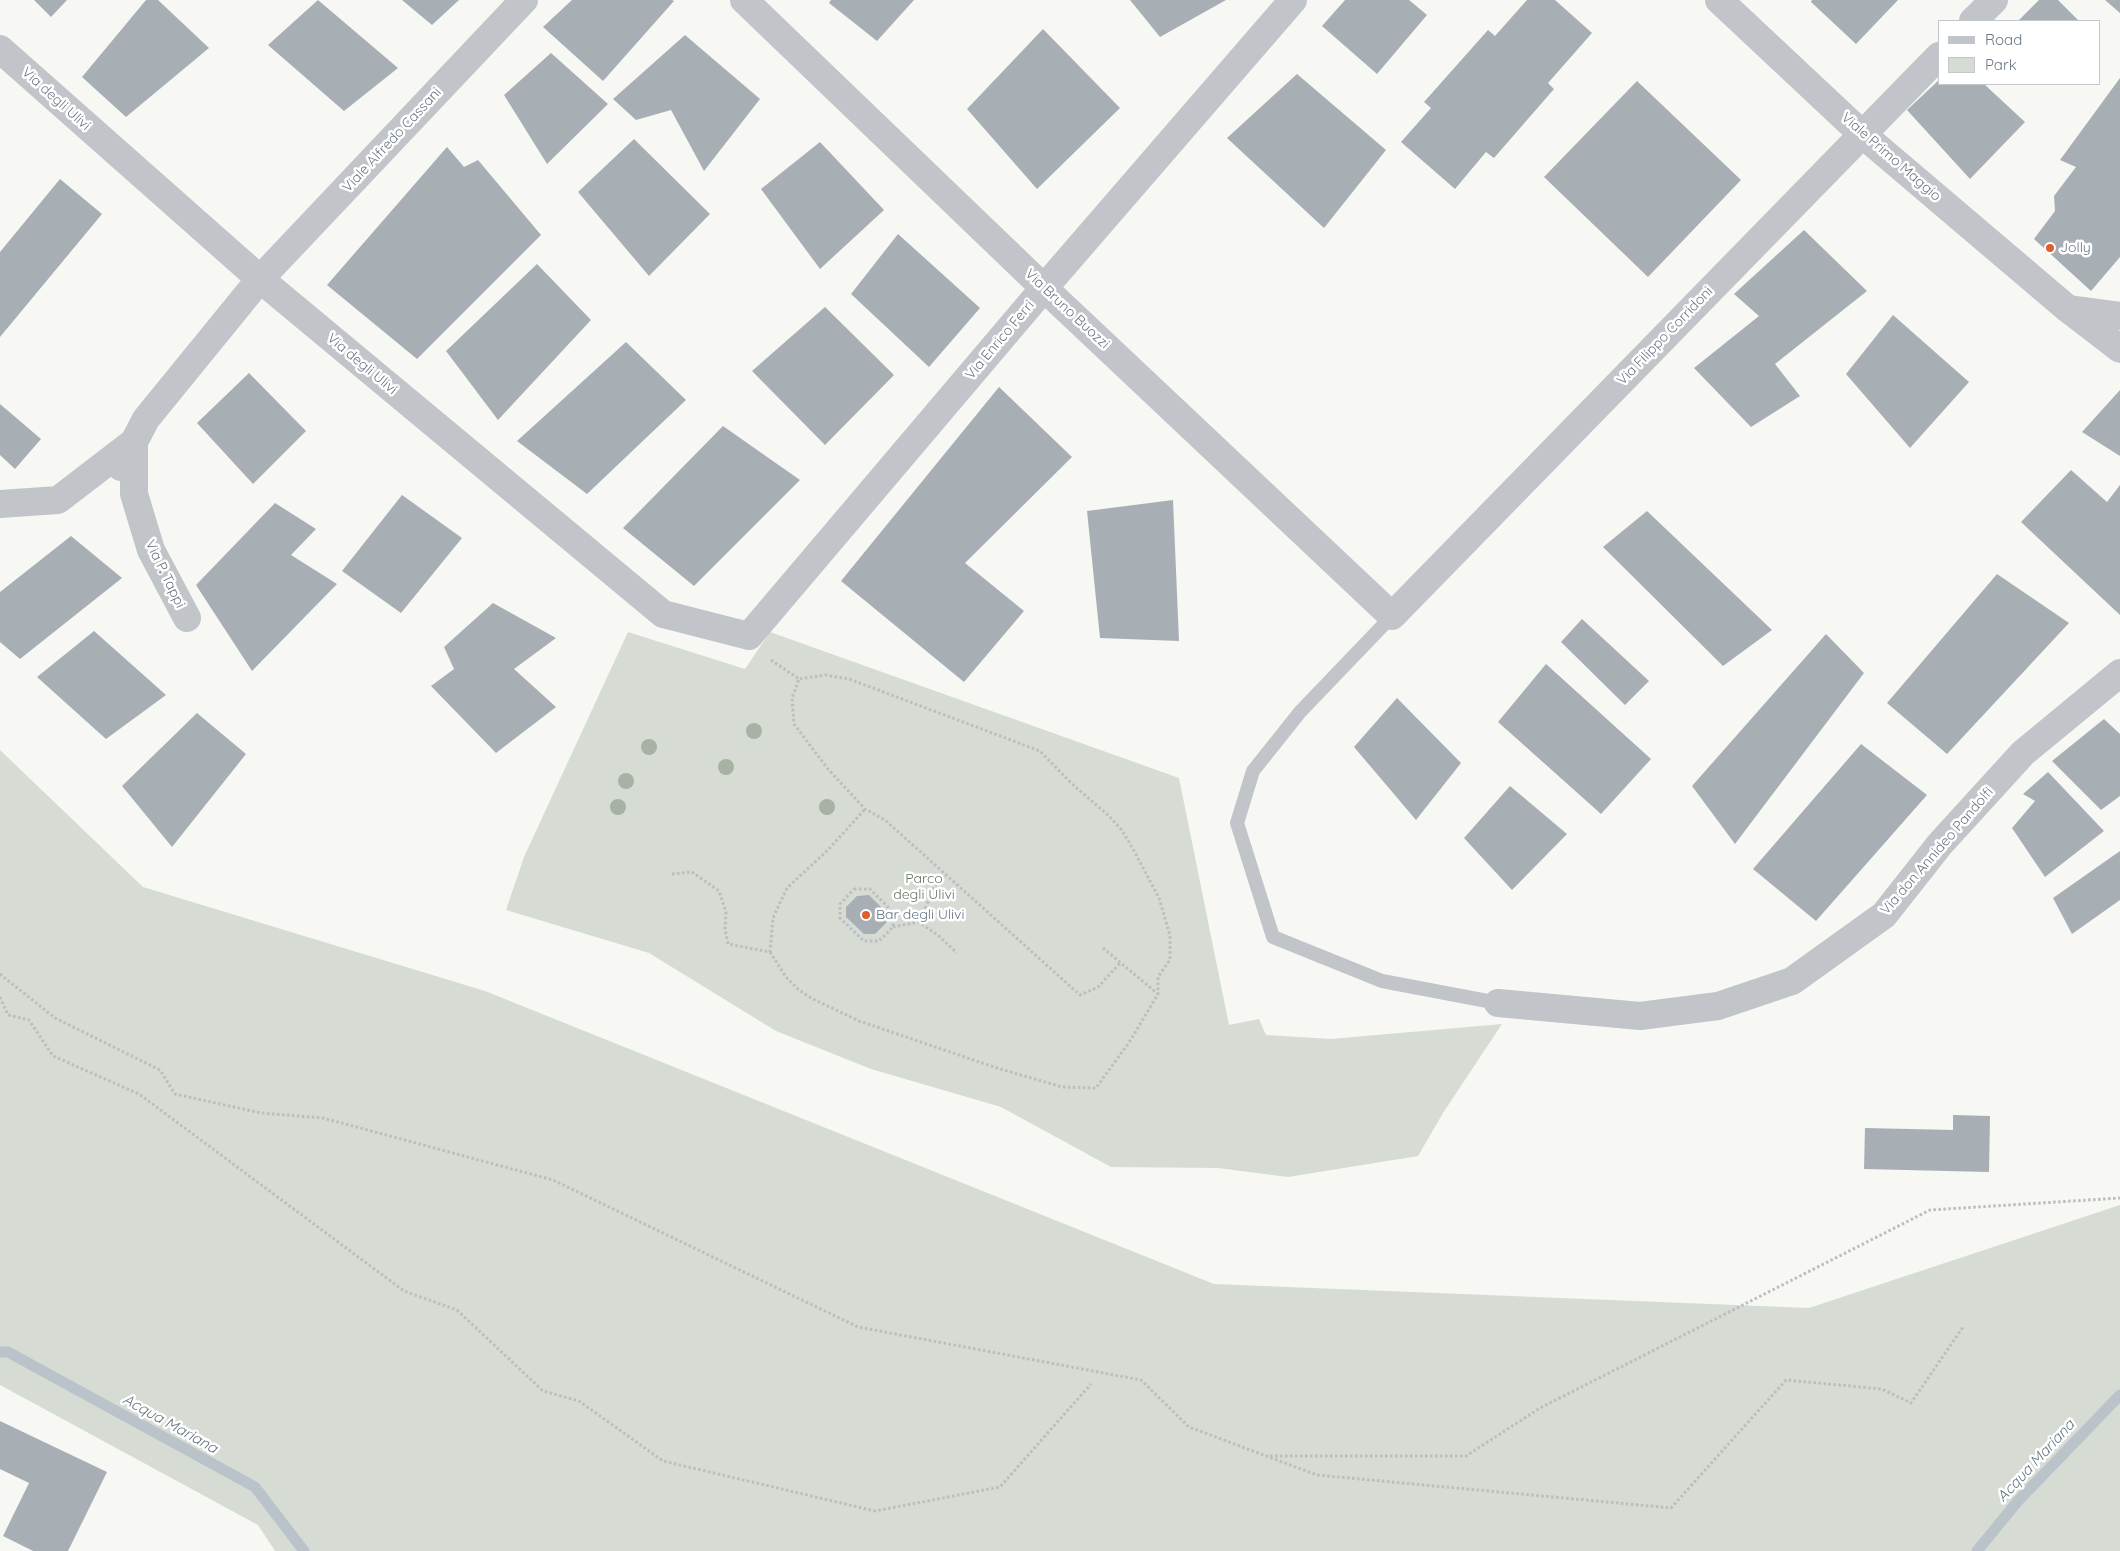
<!DOCTYPE html>
<style>
body{margin:0}
#map{position:relative;width:2120px;height:1551px;overflow:hidden;background:#f7f7f4;font-family:Quicksand,sans-serif}
canvas{display:block}
.legend{position:absolute;left:1938px;top:20px;width:162px;height:65px;box-sizing:border-box;background:#fff;border:1px solid #c2c8ce;margin:0;padding:6px 9px;list-style:none;font-size:15px;color:#677684}
.legend li{display:flex;align-items:center;gap:10px;height:25px}
.legend b{width:25px;border:1px solid #c2c8ce}
</style>
<div id="map">
<canvas width="2120" height="1551"></canvas>
<ul class="legend">
<li><b style="height:6px;background:#c1c4c8"></b>Road</li>
<li><b style="height:14px;background:#d6dcd4"></b>Park</li>
</ul>
</div>
<script>
const ctx = document.querySelector('canvas').getContext('2d');
ctx.lineJoin = 'round';
function fill(path, color) {
  ctx.fillStyle = color;
  ctx.fill(path, 'evenodd');
}
function toPath(rows) {
  const path = new Path2D();
  for (const r of rows) {
    path.moveTo(r[0], r[1]);
    for (let i = 2; i < r.length; i += 2) path.lineTo(r[i], r[i + 1]);
  }
  return path;
}
function trace(path, color, width, dash) {
  ctx.strokeStyle = color;
  ctx.lineWidth = width;
  ctx.lineCap = dash ? 'butt' : 'round';
  ctx.setLineDash(dash || []);
  ctx.stroke(path);
}
function drawText(font, color, halo, rows, align = 'center') {
  ctx.font = font + ' Quicksand,sans-serif';
  ctx.lineWidth = 5;
  ctx.setLineDash([]);
  ctx.textBaseline = 'middle';
  ctx.strokeStyle = halo;
  ctx.fillStyle = color;
  for (const [text, x, y, turn = 0] of rows) {
    ctx.save();
    ctx.translate(x, y);
    ctx.rotate((+turn || 0) * Math.PI / 180);
    ctx.textAlign = isNaN(turn) ? turn : align;
    if (halo) ctx.strokeText(text, 0, 0);
    ctx.fillText(text, 0, 0);
    ctx.restore();
  }
}
const green = toPath([
 [628,632,745,669,770,632,1179,778,1229,1025,1259,1019,1266,1035,1331,1039,1502,1024,1443,1113,1418,1156,1288,1177,1218,1168,1111,1167,1001,1107,871,1069,776,1031,649,953,506,910,524,857],
 [0,750,143,887,485,991,1214,1284,1809,1308,2120,1205,2120,1551,275,1551,258,1525,0,1385]
]);
const stream = toPath([
 [0,1352,8,1352,255,1487,304,1551],
 [1977,1551,2018,1501,2120,1395]
]);
const building = toPath([
 [34,0,67,0,51,17],
 [146,0,158,0,209,48,126,117,82,77],
 [318,0,398,68,344,111,268,45],
 [402,0,459,0,432,25],
 [572,0,672,0,674,1,603,81,543,27],
 [831,0,914,0,877,41,829,3],
 [1130,0,1226,0,1160,37],
 [1345,0,1409,0,1427,15,1377,74,1322,26],
 [1527,0,1555,0,1592,33,1548,83,1554,89,1494,158,1486,152,1455,189,1401,142,1431,108,1424,102,1488,30,1495,36],
 [1812,0,1898,0,1856,44,1811,2],
 [2039,0,2058,0,2079,21,2018,21],
 [2105,0,2120,0,2120,13],
 [1043,29,1120,108,1037,189,967,109],
 [685,35,760,99,704,171,671,110,636,120,613,99],
 [551,53,608,104,547,164,504,95],
 [1297,74,1386,150,1324,228,1227,138],
 [2120,78,2120,257,2091,291,2034,239,2055,211,2054,196,2076,167,2060,160],
 [1939,80,1939,84,1984,84,2025,122,1970,179,1907,110],
 [1637,81,1741,180,1648,277,1544,177],
 [634,139,710,214,649,276,578,192],
 [820,142,884,210,820,269,761,189],
 [447,147,464,167,478,160,541,235,417,359,327,285],
 [60,179,102,214,0,337,0,252],
 [1804,230,1867,291,1775,364,1800,396,1751,427,1694,368,1759,316,1734,294],
 [898,234,980,308,929,367,851,294],
 [537,264,591,320,498,420,446,351],
 [825,307,894,375,825,445,752,371],
 [1893,315,1969,382,1910,448,1846,374],
 [626,342,686,400,587,494,517,441],
 [249,373,306,431,253,484,197,423],
 [999,387,1072,457,965,563,1024,611,964,682,841,581],
 [2120,390,2120,456,2082,432],
 [0,404,41,439,15,469,0,455],
 [723,426,800,480,694,586,623,528],
 [2071,470,2107,502,2120,485,2120,615,2021,522],
 [402,495,462,538,401,613,342,571],
 [1173,500,1179,641,1100,638,1087,511],
 [275,503,316,529,291,555,337,584,252,671,196,585],
 [1647,511,1772,630,1723,666,1603,547],
 [71,536,122,578,20,659,0,642,0,592],
 [1997,574,2069,623,1947,754,1887,703],
 [493,603,556,638,514,669,556,707,496,753,431,686,454,669,444,647],
 [1582,619,1649,681,1625,705,1561,642],
 [94,631,166,695,106,739,37,677],
 [1826,634,1864,673,1735,844,1692,786],
 [1546,664,1651,759,1601,814,1498,722],
 [1397,698,1461,763,1416,820,1354,747],
 [197,713,246,754,172,847,122,786],
 [2104,719,2120,734,2120,796,2101,810,2052,761],
 [1861,744,1927,795,1816,921,1753,869],
 [2048,772,2104,831,2045,877,2012,828,2035,801,2023,794],
 [1510,786,1567,834,1512,890,1464,838],
 [2120,851,2120,900,2072,934,2053,898],
 [869,895,886,912,886,923,875,934,864,934,846,917,846,907,857,896],
 [1953,1115,1990,1116,1989,1172,1864,1169,1865,1128,1953,1130],
 [0,1421,107,1472,68,1551,33,1551,3,1536,29,1483,0,1469]
]);
const path = toPath([
 [771,660,799,679,792,698,794,724,828,769,865,809,885,820,1080,995,1098,987,1120,963],
 [672,874,692,872,719,891,726,912,725,929,728,944,770,952,773,918,787,888,828,850,865,809],
 [854,889,870,889,893,912,893,927,879,941,864,941,840,918,840,904,854,889],
 [919,922,935,886,946,875],
 [893,927,919,922,939,936,957,953],
 [1103,948,1158,994],
 [770,952,786,977,799,990,811,998,859,1021,997,1068,1062,1087,1096,1088,1130,1041,1158,994,1158,977,1170,960,1170,935,1159,898,1132,847,1121,829,1108,815,1072,784,1040,751,849,679,825,675,799,679],
 [0,974,55,1018,160,1070,175,1094,261,1113,323,1118,553,1180,858,1327,1141,1380,1189,1427,1317,1475,1671,1508,1786,1380,1882,1389,1911,1403,1963,1327],
 [0,997,8,1015,29,1020,53,1056,139,1094,404,1291,457,1310,543,1391,579,1401,663,1461,875,1511,1000,1487,1091,1384],
 [1270,1456,1466,1456,1540,1408,1930,1210,2120,1198]
]);
const service = toPath([
 [1392,616,1300,712,1253,771,1237,823,1273,937,1382,981,1498,1003]
]);
const minor = toPath([
 [744,0,1044,288,1392,616,1939,56],
 [1719,0,1862,134,2068,309,2120,349],
 [1973,21,1994,0],
 [0,49,260,279,663,614,749,636,1044,288,1293,0],
 [2069,309,2120,316],
 [134,443,134,494,151,550,187,618],
 [121,467,146,419,260,279,524,0],
 [0,504,58,500,131,444],
 [1498,1003,1640,1016,1718,1006,1792,981,1884,915,1940,844,2023,753,2120,673]
]);
const trees = [
 [754,731],
 [649,747],
 [726,767],
 [626,781],
 [618,807],
 [827,807]
];
const markers = [
 [2050,248,5,"#de5e2e"],
 [866,915,5,"#de5e2e"]
];
const streetNames = [
 ["Via degli Ulivi",56,99,42],
 ["Viale Alfredo Cassani",392,140,-47],
 ["Viale Primo Maggio",1891,157,41],
 ["Via Bruno Buozzi",1067,309,43],
 ["Via Filippo Corridoni",1665,336,-46],
 ["Via Enrico Ferri",1000,340,-50],
 ["Via degli Ulivi",362,364,40],
 ["Via P. Tappi",165,574,64],
 ["Via don Annideo Pandolfi",1937,851,-49]
];
const poiNames = [
 ["Jolly",2060,248],
 ["Bar degli Ulivi",876,915]
];
const parkNames = [
 ["Parco",924,879],
 ["degli Ulivi",924,895]
];
const waterNames = [
 ["Acqua Mariana",170,1424,29],
 ["Acqua Mariana",2036,1461,-47]
];
fill(green, '#d6dcd4');
trace(stream, '#b9c3c9', 11);
fill(building, '#a7afb5');
trace(path, '#bbbdc0', 3, [2.5, 2.5]);
trace(service, '#c1c4c8', 14);
trace(minor, '#c1c4c8', 28);
ctx.fillStyle = '#a7b1a4';
for (const [x, y] of trees) {
  ctx.beginPath();
  ctx.arc(x, y, 8, 0, 2 * Math.PI);
  ctx.fill();
}
for (const [x, y, r, color] of markers) {
  const dot = new Path2D();
  dot.arc(x, y, r, 0, 2 * Math.PI);
  ctx.fillStyle = color;
  ctx.fill(dot);
  trace(dot, '#fff', 2);
}
drawText('14px', '#677684', '#fff', streetNames);
drawText('14px', '#677684', '#fff', poiNames, 'left');
drawText('14px', '#657762', '#fff', parkNames);
drawText('italic 15px', '#637780', '#fff', waterNames);
</script>
